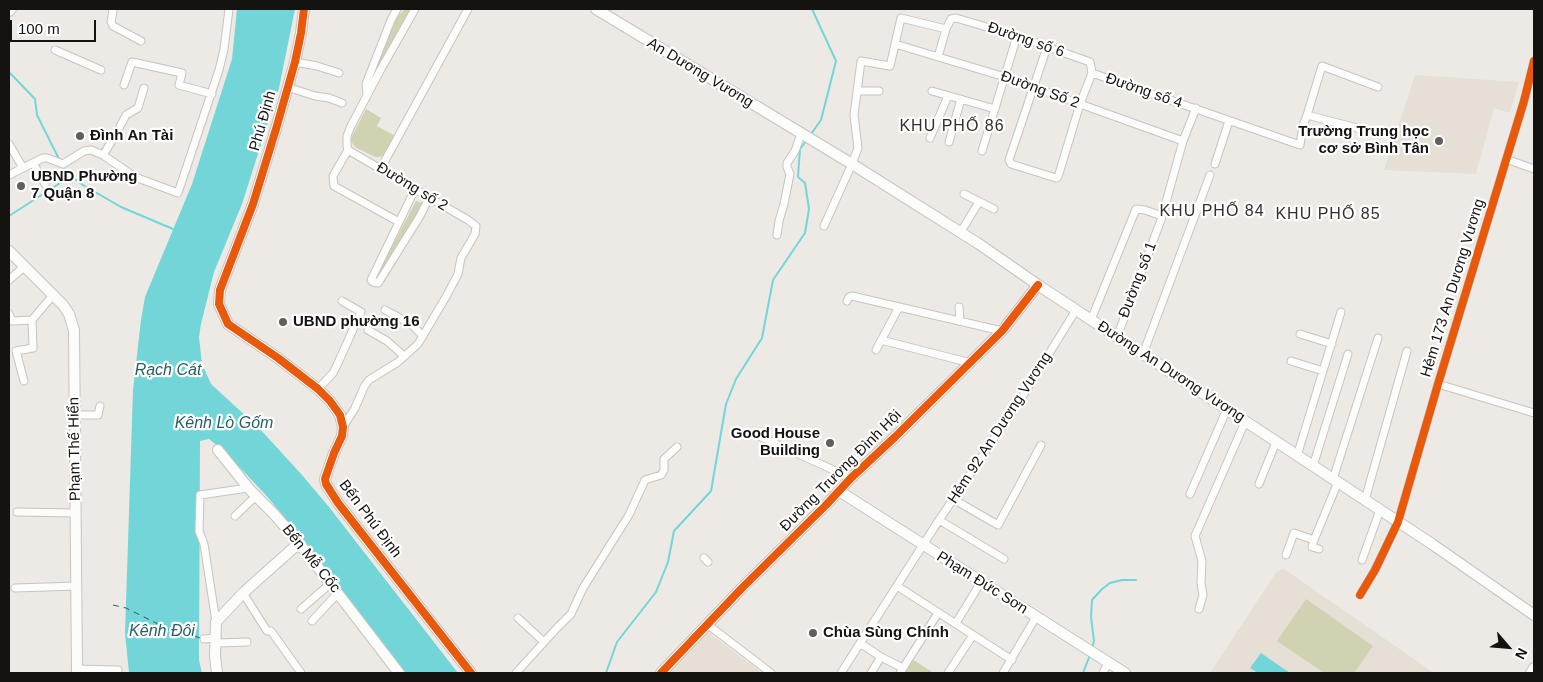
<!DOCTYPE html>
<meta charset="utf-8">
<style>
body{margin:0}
#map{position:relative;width:1543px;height:682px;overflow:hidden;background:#edeae6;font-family:Arial,sans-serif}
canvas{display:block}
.frame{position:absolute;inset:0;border:10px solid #151310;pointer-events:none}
.north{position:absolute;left:1483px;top:622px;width:50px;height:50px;-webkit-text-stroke:4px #fff;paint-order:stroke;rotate:117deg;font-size:14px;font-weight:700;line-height:20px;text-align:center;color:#151310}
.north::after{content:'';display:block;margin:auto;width:18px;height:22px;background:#151310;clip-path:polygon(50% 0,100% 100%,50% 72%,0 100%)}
.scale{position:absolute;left:10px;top:20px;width:86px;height:22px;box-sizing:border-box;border:2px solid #151310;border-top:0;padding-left:6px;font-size:15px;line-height:18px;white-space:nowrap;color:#151310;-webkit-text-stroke:4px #fff;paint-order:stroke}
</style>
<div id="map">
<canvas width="1543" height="682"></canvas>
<div class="frame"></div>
<div class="north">N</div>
<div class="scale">100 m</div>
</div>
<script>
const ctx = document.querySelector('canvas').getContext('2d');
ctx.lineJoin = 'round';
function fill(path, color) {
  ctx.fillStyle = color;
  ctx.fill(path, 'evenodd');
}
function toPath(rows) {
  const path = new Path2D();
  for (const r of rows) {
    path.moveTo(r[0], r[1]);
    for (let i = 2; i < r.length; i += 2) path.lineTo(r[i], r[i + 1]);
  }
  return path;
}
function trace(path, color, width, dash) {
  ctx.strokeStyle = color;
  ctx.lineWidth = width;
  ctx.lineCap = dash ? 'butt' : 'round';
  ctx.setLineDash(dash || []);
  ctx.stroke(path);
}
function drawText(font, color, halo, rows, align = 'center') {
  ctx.font = font + ' Arial,sans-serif';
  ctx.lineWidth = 4.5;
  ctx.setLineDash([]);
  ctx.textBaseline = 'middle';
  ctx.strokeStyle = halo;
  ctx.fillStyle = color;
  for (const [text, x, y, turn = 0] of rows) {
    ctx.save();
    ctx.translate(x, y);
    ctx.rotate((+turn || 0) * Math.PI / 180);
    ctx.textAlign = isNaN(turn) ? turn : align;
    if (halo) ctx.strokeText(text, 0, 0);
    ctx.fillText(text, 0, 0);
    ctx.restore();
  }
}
const built = toPath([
 [1415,75,1519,82,1510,113,1494,108,1476,174,1384,170],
 [1284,569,1434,673,1210,673,1277,571],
 [708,632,762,673,668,673]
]);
const green = toPath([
 [405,9,413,9,377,70,377,66,397,17],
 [366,109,381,118,377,126,395,136,386,153,380,157,375,157,355,147,351,141,352,136],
 [416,201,422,203,423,207,377,279,377,275],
 [1306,599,1373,646,1354,673,1324,673,1277,641],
 [912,659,934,673,903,673]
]);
const water = toPath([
 [237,9,295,9,279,88,242,204,214,272,201,324,199,337,202,364,211,384,260,429,302,475,329,507,458,673,406,673,303,539,264,493,225,452,209,439,200,441,199,660,202,673,129,673,125,633,133,390,141,320,145,297,192,184,232,59],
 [1261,653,1290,673,1258,673,1250,668]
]);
const stream = toPath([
 [9,72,35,99,37,115,60,161],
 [811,134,821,120,836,61,812,9],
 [63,167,68,174,83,185,121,207,173,229],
 [9,216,71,176],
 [1092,648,1094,641,1091,617,1092,600,1102,589,1110,583,1122,580,1136,580],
 [606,673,617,642,656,592,668,562,674,531,711,491,726,404,736,379,762,338,773,280,805,233,809,209,805,183,798,177,800,149,807,140],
 [1083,673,1090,655]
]);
const ferry = toPath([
 [113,605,126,608,170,630,201,638]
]);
const street = toPath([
 [112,9,113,11,111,22,113,26,141,41],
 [895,44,1005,77,1183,141],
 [1047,47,1009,160,1011,164,1056,178,1058,177,1080,104,1092,73],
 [55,50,101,70],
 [938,57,946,29],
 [295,62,317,66,339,73],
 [1092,73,1300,145,1303,126,1307,115,1380,134],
 [124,85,132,62,182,73,179,85,212,94],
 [287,87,315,96,329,98,342,103],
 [858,91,879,91],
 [932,91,995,109],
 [367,95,366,84,391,20,397,9],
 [1307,115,1322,66,1378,87],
 [930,138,948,96],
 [949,142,961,99],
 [9,144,23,168],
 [348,150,333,176,334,186,399,222],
 [982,151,1017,36],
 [103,155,115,136,126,115,138,108,144,88],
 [1506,159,1534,169],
 [33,163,45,184],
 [1215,164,1229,121],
 [381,168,468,9],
 [9,175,43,158,47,158,63,164,84,151,91,150,103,155,135,177,178,193,219,70,224,49,229,9],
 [415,189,373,276,371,280,373,282,378,283,380,280,420,216,429,198],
 [964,194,994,209],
 [824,226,852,164,858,148,854,115,861,61,890,66,901,18,946,29,951,19,956,18,1017,36,1090,62,1092,73],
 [960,233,979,202],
 [777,235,779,221,784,204,790,174,787,167,787,163,795,151,801,134],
 [9,280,25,266],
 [847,301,849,297,852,296,1002,331],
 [959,307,960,321],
 [385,310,411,324,423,336],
 [9,314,12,321,32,320],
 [1091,320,1136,209,1145,210,1162,216],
 [368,330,387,341,404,356],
 [1300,334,1332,344],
 [1117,337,1161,220,1183,141,1196,108],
 [881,340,971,363],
 [876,350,899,307],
 [1143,354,1210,175],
 [1291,361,1323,371],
 [24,381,16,351,33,348,32,320,54,294],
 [1438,384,1534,413],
 [318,389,333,373,337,365,361,312,342,301],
 [74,415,98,415,100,406],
 [343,427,355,408,364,387,369,380,398,362,418,344,447,295,458,274,461,258,475,234,476,226,468,220,348,150,347,146,347,136,351,126,381,69,415,9],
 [759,436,851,478],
 [1297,456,1341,312],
 [1313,466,1348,354],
 [1333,479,1378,338],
 [1259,484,1276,442],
 [1190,494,1227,409],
 [953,499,998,525,1041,445],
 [1365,500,1407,351],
 [17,512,76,513],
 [235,516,256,496],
 [939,520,1004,559],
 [1314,540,1312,547,1319,549],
 [1286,555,1294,533,1314,540,1338,482],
 [704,558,708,562],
 [1362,560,1380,510],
 [897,586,1012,660],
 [15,588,77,586],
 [243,593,267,631,271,631,301,673],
 [1360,595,1375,570,1398,522,1438,384,1524,101,1534,61],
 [301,609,331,583],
 [1199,609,1203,595,1201,583,1202,561,1195,536,1245,422],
 [518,618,544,642],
 [312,621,338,593],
 [216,622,204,544,199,531,200,495,248,488],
 [956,623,981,582],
 [707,624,771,673],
 [204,639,216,638],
 [217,643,247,642],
 [860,643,881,657,903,668],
 [77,669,118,670],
 [516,673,556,629,571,614,583,588,629,515,645,480,661,475,664,470,664,459,677,447],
 [841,673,939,520,1026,391,1076,310],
 [871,673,881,657],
 [900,673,938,613],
 [948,673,973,635],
 [1003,673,1036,617],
 [1103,673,1108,663]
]);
const secondary = toPath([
 [304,9,301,33,295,62,276,129,253,204,220,290,219,304,228,324,278,358,318,389,330,401,340,415,343,427,342,436,334,453,325,479,326,484,338,503,471,673],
 [596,9,852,164,979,244,1038,285,1432,544,1534,615],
 [9,11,11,9],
 [9,251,63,305,69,314,74,330,77,673],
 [218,450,250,490,274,514,299,543,399,673],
 [839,491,1125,673],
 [217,673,215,656,216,622,243,593,299,543],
 [661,673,742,588,826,505,851,478,895,437,1002,331,1038,285],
 [1531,673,1534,668]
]);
const cycleway = toPath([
 [304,9,301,33,295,62,276,129,253,204,220,290,219,304,228,324,278,358,318,389,330,401,340,415,343,427,342,436,334,453,325,479,326,484,338,503,471,673],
 [1360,595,1375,570,1398,522,1438,384,1524,101,1534,61],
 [661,673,742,588,826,505,851,478,895,437,1002,331,1038,285]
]);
const markers = [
 [80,136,5,"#615e5b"],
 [1439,141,5,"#615e5b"],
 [21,186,5,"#615e5b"],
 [283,322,5,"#615e5b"],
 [830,443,5,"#615e5b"],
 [813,633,5,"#615e5b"]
];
const streetNames = [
 ["Đường số 6",1026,40,19],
 ["An Dương Vương",700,73,31],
 ["Đường Số 2",1040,90,20],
 ["Đường số 4",1144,91,19],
 ["Phú Định",263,121,-74],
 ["Đường số 2",412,187,31],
 ["Đường số 1",1138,280,-69],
 ["Hẻm 173 An Dương Vương",1453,288,-73],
 ["Đường An Dương Vương",1171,372,33],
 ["Hẻm 92 An Dương Vương",1000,428,-57],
 ["Phạm Thế Hiển",75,449,-91],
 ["Đường Trương Đình Hội",841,471,-45],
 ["Bến Phú Định",370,519,53],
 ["Bến Mễ Cốc",311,559,51],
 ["Phạm Đức Sơn",982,583,32]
];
const poiNames = [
 ["Trường Trung học",1429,132,"right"],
 ["cơ sở Bình Tân",1429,149,"right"],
 ["Đình An Tài",90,136],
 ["UBND Phường",31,177],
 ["7 Quận 8",31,194],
 ["UBND phường 16",293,322],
 ["Good House",820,434,"right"],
 ["Building",820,451,"right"],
 ["Chùa Sùng Chính",823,633]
];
const neighbourhoodNames = [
 ["KHU PHỐ 86",952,127],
 ["KHU PHỐ 84",1212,212],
 ["KHU PHỐ 85",1328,215]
];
const waterNames = [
 ["Rạch Cát",168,371],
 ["Kênh Lò Gốm",224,424],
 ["Kênh Đôi",162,632]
];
fill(built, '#e5dfd5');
fill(green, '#d1d2b2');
fill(water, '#72d6d9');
trace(stream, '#72d6d9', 2);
trace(ferry, '#276063', 1, [6, 5]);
trace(street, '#c6c4c1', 9);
trace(secondary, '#c6c4c1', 12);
trace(street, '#fcfcfb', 7);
trace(secondary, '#fcfcfb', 10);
trace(cycleway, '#e8590c', 8);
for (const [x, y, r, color] of markers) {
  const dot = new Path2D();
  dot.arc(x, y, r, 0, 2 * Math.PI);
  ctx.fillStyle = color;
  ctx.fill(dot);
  trace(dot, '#fff', 2);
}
drawText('15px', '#151310', '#fff', streetNames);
drawText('bold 15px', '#151310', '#fff', poiNames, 'left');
ctx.letterSpacing = '1px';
drawText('16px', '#34302a', '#fff', neighbourhoodNames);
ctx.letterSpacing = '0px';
drawText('italic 16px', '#276063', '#fff', waterNames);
</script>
